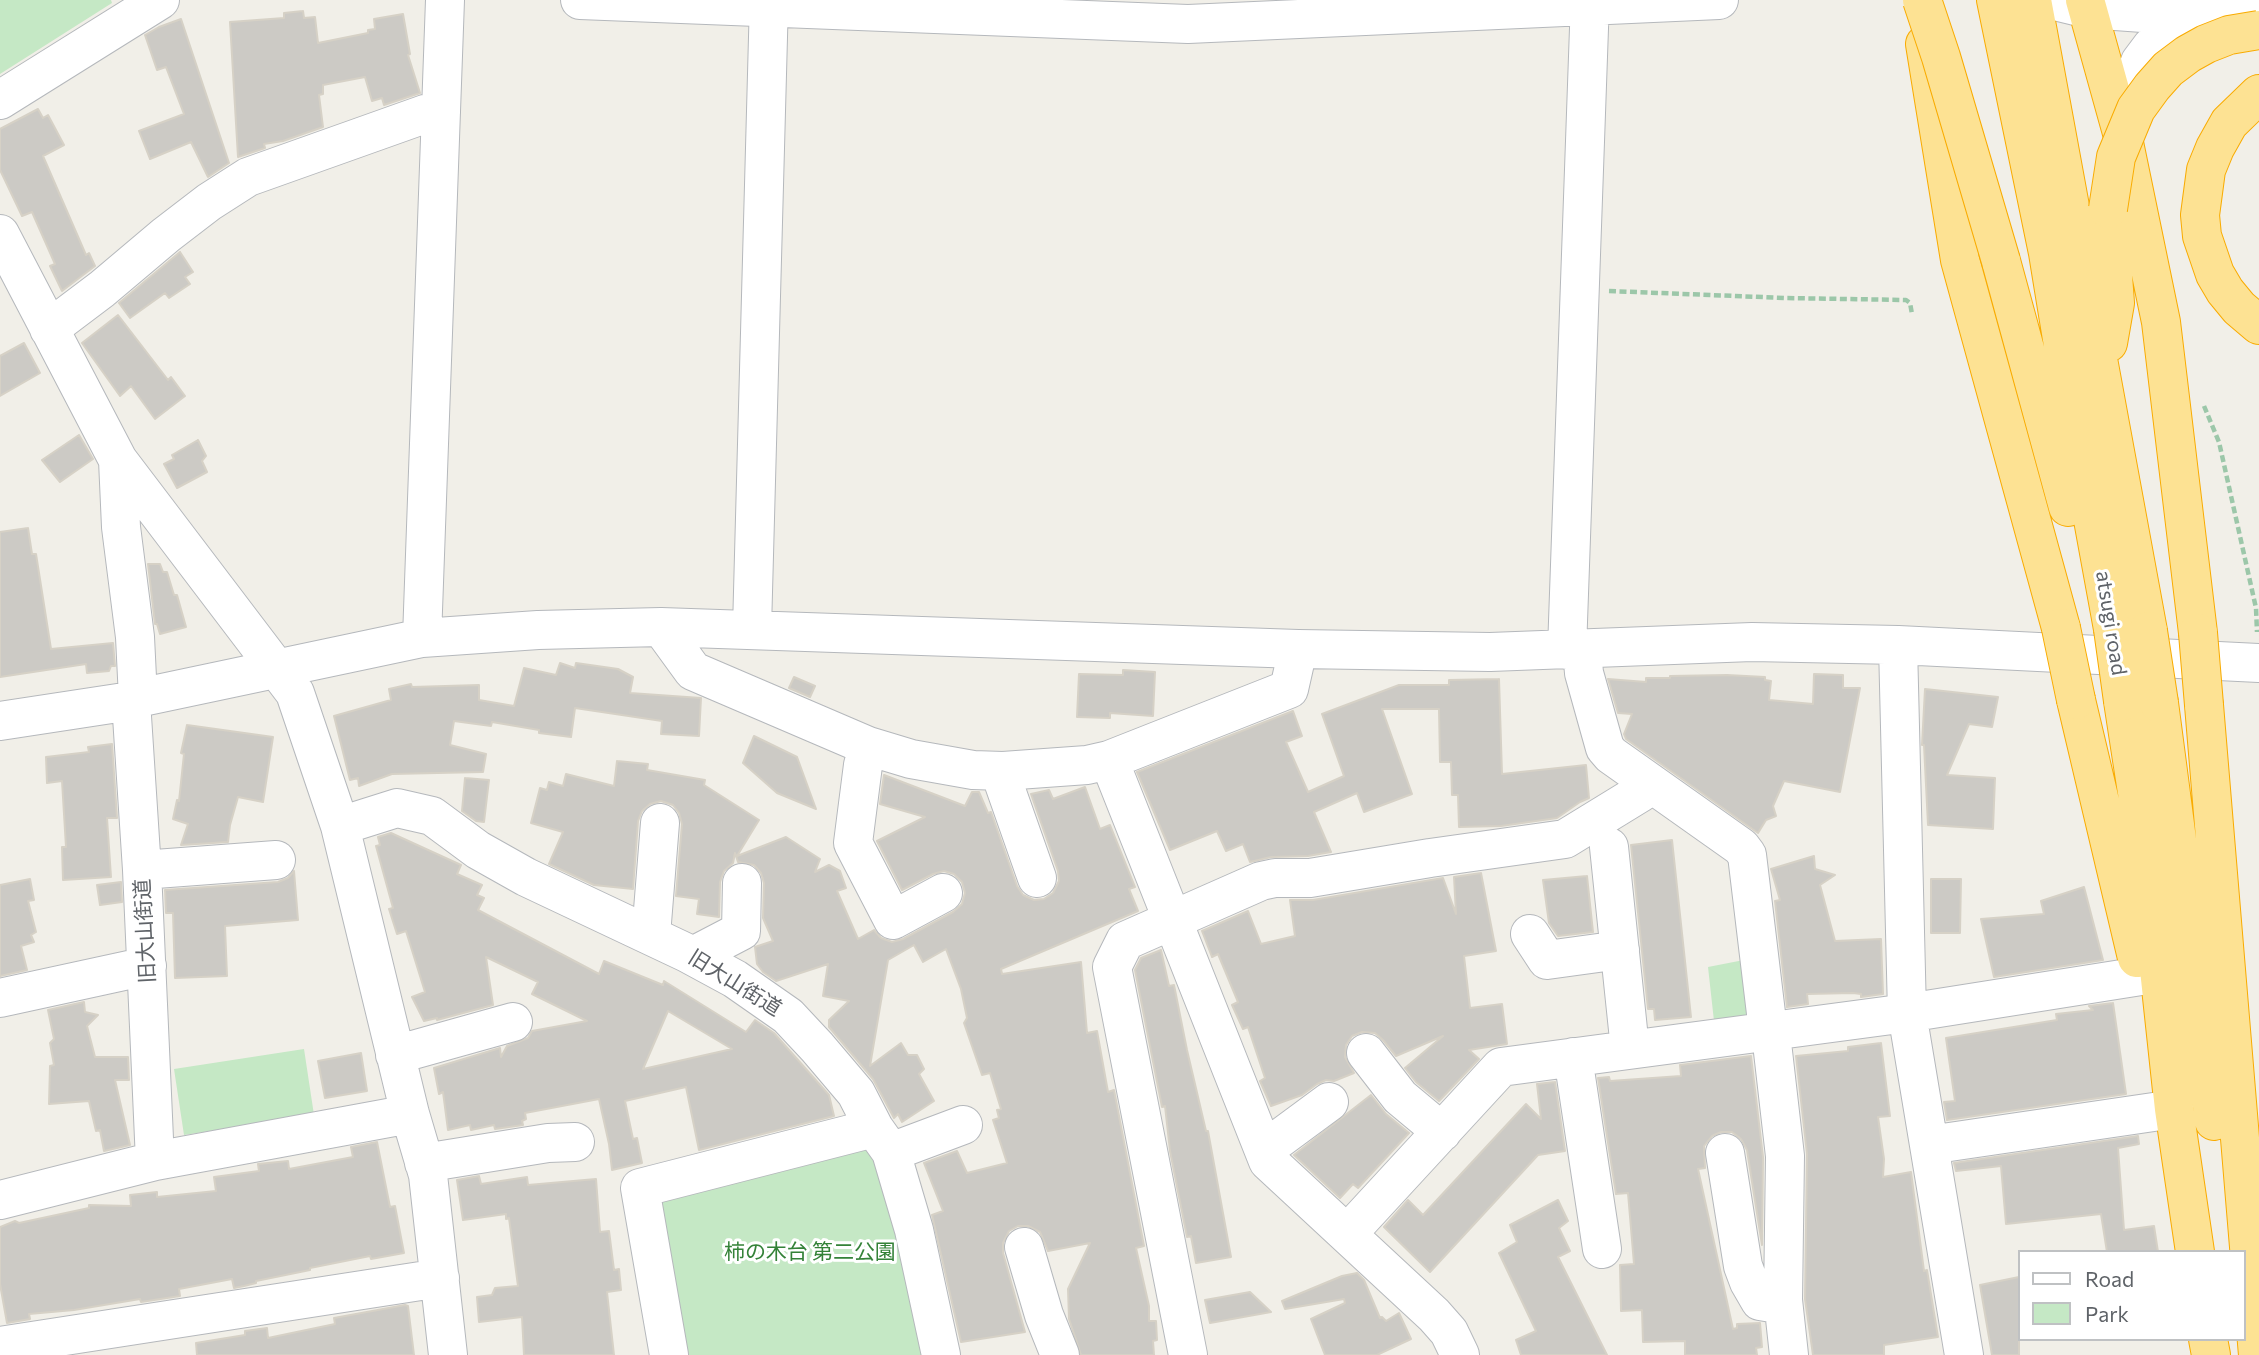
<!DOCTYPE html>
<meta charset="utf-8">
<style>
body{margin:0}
#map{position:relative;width:2259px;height:1355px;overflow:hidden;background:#f1efe8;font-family:Commissioner,sans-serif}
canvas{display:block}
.legend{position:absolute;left:2018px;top:1250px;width:228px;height:91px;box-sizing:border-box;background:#fff;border:2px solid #bfc1c3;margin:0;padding:9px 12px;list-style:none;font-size:21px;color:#5f6368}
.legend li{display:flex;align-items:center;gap:14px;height:35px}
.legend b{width:35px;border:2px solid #bfc1c3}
</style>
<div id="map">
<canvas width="2259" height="1355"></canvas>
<ul class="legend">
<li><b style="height:9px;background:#fff"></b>Road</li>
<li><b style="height:19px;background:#c5e8c5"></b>Park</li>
</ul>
</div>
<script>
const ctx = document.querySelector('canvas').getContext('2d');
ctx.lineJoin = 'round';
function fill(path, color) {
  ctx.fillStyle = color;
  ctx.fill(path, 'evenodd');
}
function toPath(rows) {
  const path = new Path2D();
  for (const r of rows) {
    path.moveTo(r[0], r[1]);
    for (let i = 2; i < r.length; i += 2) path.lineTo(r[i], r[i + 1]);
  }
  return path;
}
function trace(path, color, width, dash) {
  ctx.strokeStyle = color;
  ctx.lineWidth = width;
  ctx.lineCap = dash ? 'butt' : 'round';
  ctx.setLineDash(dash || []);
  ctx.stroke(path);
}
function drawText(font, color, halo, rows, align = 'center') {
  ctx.font = font + ' Commissioner,"Noto Sans JP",sans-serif';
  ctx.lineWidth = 6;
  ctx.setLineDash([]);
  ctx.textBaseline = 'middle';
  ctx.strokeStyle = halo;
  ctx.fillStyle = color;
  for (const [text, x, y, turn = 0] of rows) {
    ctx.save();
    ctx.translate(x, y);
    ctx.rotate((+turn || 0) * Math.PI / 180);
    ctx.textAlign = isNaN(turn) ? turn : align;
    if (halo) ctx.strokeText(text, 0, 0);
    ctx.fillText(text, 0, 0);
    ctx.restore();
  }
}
const green = toPath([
 [0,0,111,0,112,3,0,74],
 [1749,959,1750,1023,1715,1030,1708,967],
 [304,1049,314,1115,184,1135,174,1069],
 [874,1128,941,1355,669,1355,640,1188]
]);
const building = toPath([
 [303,11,304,18,315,17,318,43,368,33,368,30,375,29,374,19,403,14,410,54,408,55,420,93,384,105,382,98,372,101,365,77,323,85,323,94,319,95,323,127,283,141,264,144,265,148,238,157,230,22,284,18,284,13,303,11],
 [181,19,229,163,208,177,191,142,150,159,139,131,184,114,166,67,157,70,145,35,159,27,181,19],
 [38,109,43,118,48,115,64,145,43,156,86,255,89,253,95,266,62,291,50,266,55,264,32,212,22,216,0,170,0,129,38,109],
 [180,252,193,272,185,277,190,284,169,298,165,293,130,318,119,303,180,252],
 [118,315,168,380,171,377,185,396,155,419,131,386,120,396,82,343,118,315],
 [24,343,40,373,0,396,0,356,24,343],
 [79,435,93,459,60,482,42,460,79,435],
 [198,440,206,456,202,461,207,472,177,488,164,464,174,459,172,455,198,440],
 [28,528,32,554,36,554,51,649,113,643,115,666,111,666,109,671,87,673,86,664,0,677,0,532,28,528],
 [148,564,160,564,163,572,167,572,174,595,177,595,186,627,160,634,157,624,155,624,148,564],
 [560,663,575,668,576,663,618,669,633,677,630,693,701,698,699,736,661,734,662,721,575,708,571,737,539,733,539,730,492,722,491,726,454,721,450,745,486,754,483,772,392,774,359,786,358,778,350,780,334,716,391,700,389,689,411,684,412,687,479,685,479,700,514,706,524,668,556,675,560,663],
 [1123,670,1155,672,1153,716,1110,713,1110,718,1077,717,1079,674,1123,675,1123,670],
 [1814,674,1843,675,1843,688,1860,688,1840,792,1784,781,1773,806,1776,816,1766,820,1758,833,1626,739,1624,734,1632,714,1618,713,1608,679,1646,682,1646,678,1670,678,1670,676,1727,675,1765,677,1765,680,1771,681,1769,700,1813,704,1814,674],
 [794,677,815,686,810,697,789,688,794,677],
 [1499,679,1502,774,1586,765,1589,798,1580,802,1557,818,1501,826,1459,827,1458,795,1452,795,1451,762,1440,762,1439,709,1382,709,1412,794,1364,812,1357,793,1314,812,1331,852,1308,856,1271,857,1250,862,1243,844,1226,851,1217,831,1170,850,1137,772,1293,711,1302,736,1286,742,1308,792,1344,776,1322,714,1399,685,1449,685,1449,680,1499,679],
 [1925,689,1998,697,1992,727,1969,724,1947,775,1995,778,1993,829,1928,825,1924,745,1922,745,1925,689],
 [187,725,273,737,263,802,238,797,230,825,228,842,181,845,188,824,173,819,177,800,179,801,184,754,181,753,187,725],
 [754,736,797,757,816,809,777,793,743,763,754,736],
 [112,744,117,818,107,818,111,877,63,880,62,847,66,847,62,781,47,783,46,757,89,752,88,747,112,744],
 [617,761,648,764,647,770,705,780,704,785,759,820,737,856,786,837,820,859,815,872,829,865,840,871,846,888,837,891,858,939,874,930,881,938,892,942,903,939,953,912,962,904,965,893,962,882,954,874,944,871,933,874,902,890,877,841,925,817,880,804,884,775,965,806,972,792,979,792,988,813,991,812,1017,886,1023,895,1034,900,1044,899,1053,893,1059,881,1058,871,1031,794,1049,790,1053,799,1085,787,1100,829,1110,825,1135,887,1129,889,1138,911,1001,969,1002,974,1081,962,1087,1033,1097,1031,1108,1092,1114,1090,1144,1246,1136,1248,1149,1306,1149,1321,1156,1321,1157,1340,1153,1341,1154,1355,1081,1355,1069,1319,1068,1289,1090,1243,1048,1251,1040,1232,1028,1226,1018,1226,1009,1231,1003,1243,1003,1253,1025,1332,961,1342,932,1215,943,1211,924,1163,957,1151,967,1173,1007,1163,993,1120,999,1118,997,1110,1001,1109,990,1073,982,1075,964,1023,967,1018,961,989,946,949,923,962,914,945,888,960,870,1066,901,1043,908,1055,917,1055,924,1069,919,1074,934,1101,902,1122,898,1114,894,1118,873,1079,829,1027,829,1020,849,1001,823,996,828,964,776,981,763,972,757,964,755,947,773,941,763,918,764,883,761,873,754,865,738,862,735,853,733,863,724,871,720,882,719,917,697,914,699,899,676,896,682,824,679,813,673,805,661,801,650,804,642,811,638,821,633,889,594,885,549,864,563,832,531,823,540,788,547,790,549,782,563,786,566,774,614,786,617,761],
 [465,778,489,780,484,822,476,821,462,811,465,778],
 [391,833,461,865,457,874,482,885,477,895,484,898,478,910,599,974,604,961,663,985,664,981,746,1032,755,1020,774,1033,829,1095,834,1116,699,1150,686,1087,625,1101,633,1139,637,1138,642,1163,612,1170,609,1144,599,1099,525,1113,526,1119,522,1121,523,1125,495,1129,494,1125,471,1130,470,1125,448,1130,443,1092,439,1094,434,1068,500,1048,501,1057,507,1046,528,1038,532,1031,587,1021,532,994,538,982,486,957,493,1005,437,1020,437,1018,424,1021,412,997,425,992,406,931,397,934,389,909,393,908,376,846,380,845,378,837,391,833],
 [668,1011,732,1049,643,1069,668,1011],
 [1672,840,1691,1017,1655,1020,1654,1009,1648,1009,1631,845,1672,840],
 [1814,856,1815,869,1835,875,1820,885,1835,941,1881,939,1883,994,1861,997,1861,994,1853,993,1807,994,1808,1004,1787,1007,1775,901,1780,900,1771,869,1814,856],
 [294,871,298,920,225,926,227,976,175,978,173,913,166,913,165,890,278,882,288,878,294,871],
 [1481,873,1496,951,1464,956,1470,1008,1502,1004,1507,1044,1469,1050,1479,1059,1439,1101,1416,1082,1405,1068,1443,1036,1396,1056,1383,1040,1375,1033,1362,1032,1352,1036,1346,1045,1345,1057,1354,1073,1334,1081,1326,1080,1317,1084,1302,1095,1271,1106,1260,1081,1265,1078,1248,1027,1243,1029,1232,1005,1238,1002,1218,954,1212,957,1202,931,1248,911,1261,944,1295,936,1290,900,1313,900,1443,878,1456,914,1454,877,1481,873],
 [1587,876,1593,932,1558,936,1549,923,1543,880,1587,876],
 [30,879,34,900,28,901,36,932,31,935,34,942,21,946,27,970,0,976,0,885,30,879],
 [1931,879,1961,879,1960,933,1931,933,1931,879],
 [121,882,122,902,100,905,97,885,121,882],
 [2084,887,2103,960,1994,977,1981,919,2044,914,2041,901,2084,887],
 [1161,950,1169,986,1174,985,1187,1050,1206,1131,1208,1131,1231,1257,1196,1263,1191,1236,1187,1237,1170,1151,1165,1106,1162,1107,1135,970,1141,958,1161,950],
 [84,1002,85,1012,98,1015,87,1026,95,1057,128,1057,129,1080,115,1080,130,1145,104,1151,100,1130,96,1131,89,1101,49,1104,50,1066,54,1065,50,1043,54,1039,48,1010,84,1002],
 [2113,1003,2126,1094,1947,1120,1944,1102,1955,1101,1946,1038,2057,1020,2056,1014,2093,1010,2089,1006,2113,1003],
 [1881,1043,1890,1116,1878,1117,1884,1159,1883,1177,1911,1172,1924,1271,1927,1270,1938,1337,1884,1345,1884,1355,1813,1355,1805,1299,1807,1154,1796,1056,1848,1051,1848,1047,1881,1043],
 [361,1053,367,1091,325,1098,318,1061,361,1053],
 [1751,1056,1763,1157,1762,1245,1747,1150,1741,1139,1732,1132,1721,1132,1712,1136,1704,1146,1705,1168,1698,1169,1733,1329,1737,1328,1737,1324,1760,1323,1762,1347,1756,1348,1757,1355,1685,1355,1685,1341,1643,1342,1642,1310,1621,1311,1620,1265,1634,1264,1628,1193,1616,1194,1598,1078,1609,1077,1610,1081,1681,1076,1680,1065,1751,1056],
 [1555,1082,1565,1151,1538,1155,1430,1272,1384,1227,1408,1200,1423,1215,1526,1104,1541,1119,1537,1084,1555,1082],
 [1371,1095,1386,1114,1409,1133,1358,1188,1353,1184,1340,1198,1294,1155,1371,1095],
 [2138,1136,2139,1144,2118,1148,2124,1230,2154,1226,2158,1252,2107,1252,2101,1214,2006,1224,2001,1166,1956,1171,1954,1163,2138,1136],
 [377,1142,390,1207,395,1206,404,1253,371,1259,370,1256,310,1268,310,1270,256,1281,256,1283,244,1286,234,1288,232,1279,179,1289,180,1296,141,1302,140,1299,74,1310,29,1314,30,1319,7,1323,0,1284,0,1227,15,1221,19,1223,89,1208,89,1205,131,1206,130,1195,157,1192,157,1197,216,1191,214,1177,259,1171,258,1164,288,1161,289,1169,353,1157,351,1147,377,1142],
 [479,1176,481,1184,527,1177,528,1185,596,1179,600,1232,609,1231,614,1270,619,1269,621,1290,607,1292,614,1355,524,1355,522,1317,479,1322,477,1297,492,1295,495,1288,518,1286,509,1218,506,1219,506,1214,463,1220,457,1180,479,1176],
 [1558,1200,1568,1221,1559,1228,1570,1251,1558,1257,1607,1355,1521,1355,1516,1340,1536,1331,1499,1253,1517,1242,1510,1225,1558,1200],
 [1357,1273,1364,1280,1380,1318,1382,1317,1386,1321,1399,1313,1411,1339,1377,1355,1325,1355,1311,1319,1345,1303,1344,1299,1285,1309,1282,1301,1342,1276,1357,1273],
 [2019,1277,2019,1355,1992,1355,1980,1285,2019,1277],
 [1250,1292,1271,1312,1210,1323,1205,1300,1250,1292],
 [405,1305,408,1306,414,1355,197,1355,196,1343,245,1335,245,1331,267,1328,268,1338,335,1324,334,1318,405,1305]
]);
const path = toPath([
 [1609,291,1785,298,1906,300,1910,303,1912,314],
 [2204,406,2219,442,2256,608,2257,632]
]);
const minor = toPath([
 [580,0,1188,24,1719,0],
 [2051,0,2088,9,2143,13,2214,14,2259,10],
 [0,100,160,0],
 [2122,131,2129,91,2140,62,2152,46,2173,30,2205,17],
 [0,234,118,460,295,693,340,826,410,1114,428,1175,448,1355],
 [49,329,102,289,166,235,209,202,248,177,425,114,441,113],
 [118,460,121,527,135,637,138,698],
 [661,627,693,671,868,746,911,759,973,770,1003,771,1087,765,1109,760,1289,689,1298,649],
 [752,629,769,0],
 [422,638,445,0],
 [1898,645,1907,1013,1964,1355],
 [1567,650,1590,0],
 [1582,650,1584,673,1605,748,1611,755,1741,847,1747,855,1768,1030,1772,1043,1785,1156,1783,1300,1789,1355],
 [131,701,142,870,155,1161],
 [0,721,131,701,138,698,422,638,538,630,661,627,1298,649,1490,652,1752,642,1898,645,2259,663],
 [868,746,863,765,853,843,893,920,943,893],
 [1109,760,1268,1161,1434,1315,1449,1332,1460,1355],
 [1003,771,1004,784,1037,878],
 [340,826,397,808,432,816,478,850,526,877,687,953,735,979,788,1016,817,1047,856,1093,874,1128,891,1152,914,1230,941,1355],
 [1609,847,1630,1049],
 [142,870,276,860],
 [1530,934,1547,960,1620,950],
 [651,935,660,823],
 [693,956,741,931,742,883],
 [0,998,147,966],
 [1366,1053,1400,1097,1442,1132],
 [395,1055,513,1022],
 [1573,1057,1602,1249],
 [1929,1145,2174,1109],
 [1264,1150,1329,1102],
 [891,1152,963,1125],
 [1725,1153,1743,1266,1749,1282,1760,1301,1772,1303,1783,1300],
 [424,1163,548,1143,575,1142],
 [0,1200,155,1161,410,1114],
 [1348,1233,1501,1067,1907,1013,2141,976],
 [1024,1247,1044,1315,1060,1355],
 [0,1346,440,1278],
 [669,1355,640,1188,874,1128],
 [1188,1355,1112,967,1125,941,1261,881,1275,878,1310,878,1430,858,1565,839,1640,793,1649,784]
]);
const highway = toPath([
 [1996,0,2048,253,2079,443,2113,629],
 [2032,0,2148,631],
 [2085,0,2122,133,2161,322,2198,633],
 [1925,44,1960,260,2061,628],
 [2259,94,2229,123,2215,148,2206,170,2200,215,2202,236,2215,274,2225,291,2239,308,2259,325],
 [2108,209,2115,303,2108,343],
 [2001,261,2068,507],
 [2076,700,2137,958],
 [2123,701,2147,857,2174,1109,2195,1252],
 [2159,703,2214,1121],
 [2204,705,2258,1355],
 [2208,1339,2211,1355]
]);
const highwayBridge = toPath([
 [1922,0,1941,57,2001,261],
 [2108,209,2116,157,2136,109,2152,87,2168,69,2188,54,2206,44,2229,35,2259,30],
 [2061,628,2076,700],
 [2113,629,2123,701],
 [2148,631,2159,703],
 [2198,633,2204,705]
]);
const streetNames = [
 ["atsugi road",2111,623,81],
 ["旧大山街道",145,931,-93],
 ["旧大山街道",735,983,32]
];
const parkNames = [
 ["柿の木台 第二公園",810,1252]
];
fill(green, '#c5e8c5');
fill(building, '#cccac5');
trace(building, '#d6d1c6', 2);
trace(minor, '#b5b8bc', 40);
trace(highway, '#f9ab00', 40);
trace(path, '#9cc7a9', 4.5, [7, 3.5]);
trace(minor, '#fff', 38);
trace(highway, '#fde293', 38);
trace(highwayBridge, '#f9ab00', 40, []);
trace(highwayBridge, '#fde293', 38);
drawText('21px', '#5f6368', '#fff', streetNames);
drawText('21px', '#348238', '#fff', parkNames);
</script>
